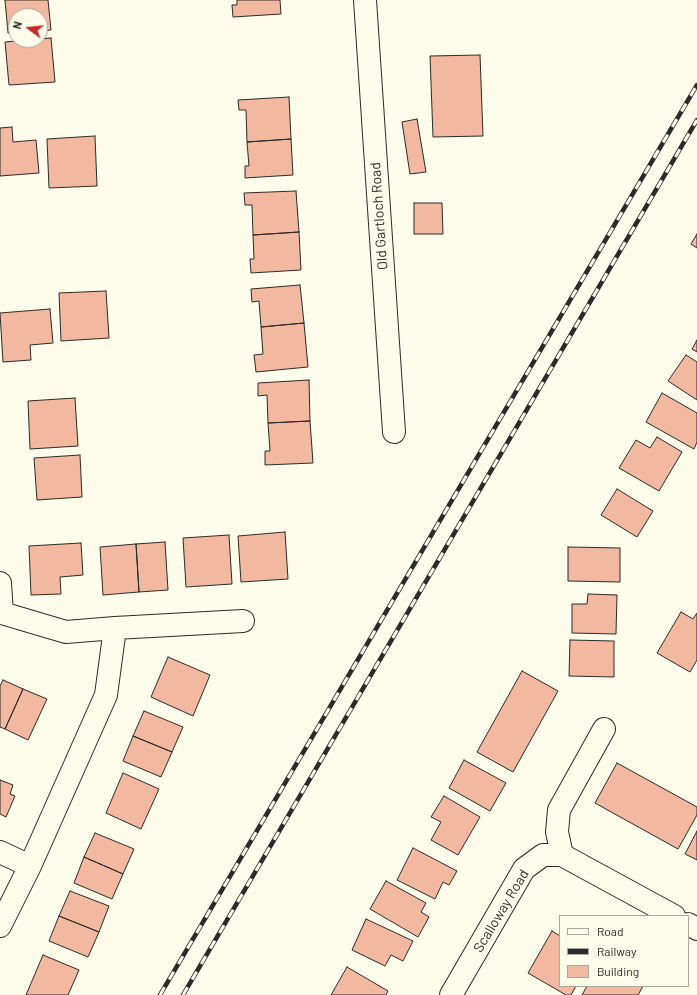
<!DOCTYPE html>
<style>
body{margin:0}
#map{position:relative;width:697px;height:995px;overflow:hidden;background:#fdfbea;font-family:Barlow,sans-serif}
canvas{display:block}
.legend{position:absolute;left:559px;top:915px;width:130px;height:72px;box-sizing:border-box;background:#fdfbea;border:1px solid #a9a89e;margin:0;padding:5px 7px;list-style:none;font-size:12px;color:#2b2b2b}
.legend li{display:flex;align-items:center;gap:8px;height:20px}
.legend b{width:20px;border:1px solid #a9a89e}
.north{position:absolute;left:8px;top:8px;width:40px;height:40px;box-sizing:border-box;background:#fdfbea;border:1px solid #a9a89e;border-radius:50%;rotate:285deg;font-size:11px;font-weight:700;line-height:16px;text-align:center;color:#2b2b2b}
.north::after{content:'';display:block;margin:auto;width:14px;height:18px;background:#c62828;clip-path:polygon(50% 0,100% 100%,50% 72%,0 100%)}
</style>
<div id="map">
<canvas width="697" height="995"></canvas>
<ul class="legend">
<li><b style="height:5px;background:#fdfbea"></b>Road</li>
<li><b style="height:5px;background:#2b2b2b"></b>Railway</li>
<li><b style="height:11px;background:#f2b8a0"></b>Building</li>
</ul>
<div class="north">N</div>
</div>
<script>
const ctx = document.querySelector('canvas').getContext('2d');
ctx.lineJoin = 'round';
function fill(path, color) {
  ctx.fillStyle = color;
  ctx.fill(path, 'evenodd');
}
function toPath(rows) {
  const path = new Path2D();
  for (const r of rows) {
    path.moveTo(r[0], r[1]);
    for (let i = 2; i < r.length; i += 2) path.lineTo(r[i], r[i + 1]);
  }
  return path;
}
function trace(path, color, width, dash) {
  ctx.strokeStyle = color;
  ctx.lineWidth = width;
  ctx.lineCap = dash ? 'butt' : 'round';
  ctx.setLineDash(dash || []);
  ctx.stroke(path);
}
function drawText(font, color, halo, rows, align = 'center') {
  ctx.font = font + ' Barlow,sans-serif';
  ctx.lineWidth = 3;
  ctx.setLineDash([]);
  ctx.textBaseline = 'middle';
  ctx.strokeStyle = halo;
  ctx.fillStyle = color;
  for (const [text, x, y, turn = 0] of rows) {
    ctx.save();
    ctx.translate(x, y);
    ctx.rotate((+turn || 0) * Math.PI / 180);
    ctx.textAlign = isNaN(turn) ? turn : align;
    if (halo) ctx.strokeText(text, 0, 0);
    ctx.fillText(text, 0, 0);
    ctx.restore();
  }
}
const building = toPath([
 [5,0,48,0,51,30,40,31,40,16,16,16,16,32,8,33,5,0],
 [237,0,280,0,281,14,233,17,232,5,237,5,237,0],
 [51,38,55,82,9,85,5,42,51,38],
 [480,55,483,136,433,137,430,56,480,55],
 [289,97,291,139,247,142,246,110,239,110,238,100,289,97],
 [417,119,426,172,410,174,402,122,417,119],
 [12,127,13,142,36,140,39,173,0,176,0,128,12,127],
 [95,136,97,186,49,188,47,139,95,136],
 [291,139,293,175,245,178,245,166,249,166,247,142,291,139],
 [296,191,299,232,253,235,252,205,245,205,244,193,296,191],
 [414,203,442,203,443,234,414,234,414,203],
 [299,232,301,270,251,273,250,259,254,259,253,235,299,232],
 [697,234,697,248,691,244,697,234],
 [300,285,304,323,261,327,259,301,252,302,251,289,300,285],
 [106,291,109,338,61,341,59,293,106,291],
 [50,309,53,343,30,345,31,360,3,362,0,313,50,309],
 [304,323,308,367,256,372,254,355,263,354,261,327,304,323],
 [697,340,697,352,692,349,697,340],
 [686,355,697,362,697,400,668,381,686,355],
 [309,380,310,421,268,423,267,395,258,396,258,383,309,380],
 [662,393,697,413,697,442,694,449,646,422,662,393],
 [75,398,78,446,30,449,28,401,75,398],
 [310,421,313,463,265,465,265,451,270,451,268,423,310,421],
 [657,437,682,452,659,491,619,468,636,440,650,448,657,437],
 [80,455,82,497,37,500,34,458,80,455],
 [617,489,653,511,637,537,601,515,617,489],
 [285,532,288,579,241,582,238,536,285,532],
 [229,535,232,584,186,587,183,538,229,535],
 [165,542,168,590,139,592,136,544,165,542],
 [81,543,83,575,60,577,61,594,31,595,29,546,81,543],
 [136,544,139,592,103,595,100,547,136,544],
 [568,547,620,548,620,582,568,581,568,547],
 [588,594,617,595,616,634,572,633,572,604,587,604,588,594],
 [681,612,693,619,697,613,697,660,690,672,657,653,681,612],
 [570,640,614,641,614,677,569,676,570,640],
 [168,657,210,675,193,716,151,697,168,657],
 [522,671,558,691,513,772,477,752,522,671],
 [3,680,23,689,5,729,0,727,0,686,3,680],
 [23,689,47,699,28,740,5,729,23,689],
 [144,711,183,727,172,752,133,736,144,711],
 [133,736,172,752,161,777,123,761,133,736],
 [464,760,506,783,490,811,449,788,464,760],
 [617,763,697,807,697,815,678,849,595,803,617,763],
 [123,773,159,789,141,829,106,813,123,773],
 [0,780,13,785,10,794,15,796,6,817,0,814,0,780],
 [444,796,480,817,458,855,431,840,441,822,431,817,444,796],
 [697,831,697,860,685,854,697,831],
 [95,833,134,849,123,874,84,857,95,833],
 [413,848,457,871,449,885,443,882,435,899,397,880,413,848],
 [84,857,123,874,112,899,74,883,84,857],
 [386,881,426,903,421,912,429,917,418,937,370,909,386,881],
 [70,891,109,906,99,932,59,916,70,891],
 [59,916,99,932,88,957,49,941,59,916],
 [366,919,413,941,403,961,391,955,385,966,352,950,366,919],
 [552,931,560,936,560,986,576,986,571,995,566,995,528,973,552,931],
 [43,955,79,970,68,995,26,995,43,955],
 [347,967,388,991,386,995,331,995,347,967],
 [587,986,643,986,638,995,582,995,587,986]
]);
const minor = toPath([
 [365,0,394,432],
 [0,583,2,613,66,632,115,628,106,695,30,866,0,926],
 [115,628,243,621],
 [0,852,30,866],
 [562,855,557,832,559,810,604,729],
 [688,924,697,929],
 [451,995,524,869,543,855,562,855,674,916]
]);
const rail = toPath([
 [160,995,697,85],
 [183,995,697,120]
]);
const streetNames = [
 ["Old Gartloch Road",379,216,-94],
 ["Scalloway Road",501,911,-59]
];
fill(building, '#f2b8a0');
trace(building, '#2b2b2b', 1);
trace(minor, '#2b2b2b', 24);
trace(minor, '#fdfbea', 22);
trace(rail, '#2b2b2b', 4.5);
trace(rail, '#fdfbea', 3, [9]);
drawText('14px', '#2b2b2b', '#fdfbea', streetNames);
</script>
